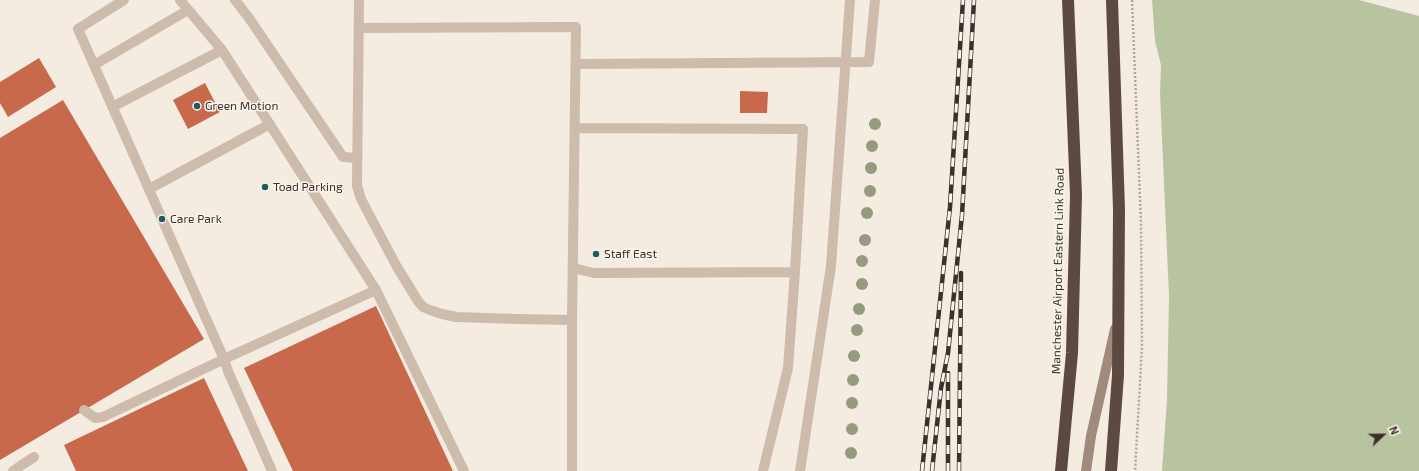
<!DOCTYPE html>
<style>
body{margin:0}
#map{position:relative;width:1419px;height:471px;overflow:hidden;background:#f4ebe1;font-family:"Exo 2",sans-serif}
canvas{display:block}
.north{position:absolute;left:1363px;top:415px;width:40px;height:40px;-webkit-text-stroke:3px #fbf5ee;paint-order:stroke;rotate:68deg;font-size:11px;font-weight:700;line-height:16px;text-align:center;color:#3b302b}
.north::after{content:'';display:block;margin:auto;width:14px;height:18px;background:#3b302b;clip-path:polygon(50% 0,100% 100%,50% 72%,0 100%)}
</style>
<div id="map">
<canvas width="1419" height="471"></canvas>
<div class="north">N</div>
</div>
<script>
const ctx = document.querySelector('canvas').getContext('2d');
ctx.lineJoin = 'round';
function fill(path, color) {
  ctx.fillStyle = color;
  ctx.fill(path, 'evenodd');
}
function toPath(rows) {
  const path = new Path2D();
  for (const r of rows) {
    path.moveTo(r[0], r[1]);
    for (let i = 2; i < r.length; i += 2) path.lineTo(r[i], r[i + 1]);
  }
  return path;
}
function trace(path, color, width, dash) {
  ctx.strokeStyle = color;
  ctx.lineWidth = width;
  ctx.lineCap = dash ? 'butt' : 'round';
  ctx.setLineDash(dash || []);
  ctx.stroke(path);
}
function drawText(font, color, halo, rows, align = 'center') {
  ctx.font = font + ' "Exo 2",sans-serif';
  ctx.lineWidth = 3;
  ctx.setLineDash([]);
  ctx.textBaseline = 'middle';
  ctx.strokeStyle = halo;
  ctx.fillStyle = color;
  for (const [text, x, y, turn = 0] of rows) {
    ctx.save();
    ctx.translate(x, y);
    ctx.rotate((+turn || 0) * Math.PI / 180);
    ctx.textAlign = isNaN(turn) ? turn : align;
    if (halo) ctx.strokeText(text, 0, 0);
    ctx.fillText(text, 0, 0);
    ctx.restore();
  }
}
const green = toPath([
 [1152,0,1359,0,1419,16,1419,471,1162,471,1167,400,1169,296,1160,93,1161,65,1155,41]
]);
const building = toPath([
 [39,58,56,87,8,117,0,103,0,82],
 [205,83,220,112,188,129,173,100],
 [740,91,768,92,767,113,740,113],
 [63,100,204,339,0,460,0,138],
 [376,306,453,471,293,471,244,368],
 [204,378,248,471,76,471,64,445]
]);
const path = toPath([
 [1132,0,1141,223,1142,347,1135,471]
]);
const lane = toPath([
 [124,0,78,29,224,359,228,371,272,471],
 [180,0,222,50,376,290,464,471],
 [235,0,249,18,343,157,357,158],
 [359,0,357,186,361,199,372,220,397,267,418,301,423,307,430,310,442,314,456,317,517,319,572,320],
 [359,28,576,27,572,320,572,471],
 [576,64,869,62,875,0],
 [94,65,188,10],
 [112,107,222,50],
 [575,128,803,129,795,272],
 [149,189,270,124],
 [573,268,594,273,795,272,788,368,763,471],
 [84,410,95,418,103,417,224,359,376,290],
 [13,471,34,457],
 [800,471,831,266,850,0]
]);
const secondary = toPath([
 [1086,471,1091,436,1115,329]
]);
const highway = toPath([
 [1061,471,1072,353,1076,195,1068,0],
 [1111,471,1118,375,1119,209,1112,0]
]);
const rail = toPath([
 [948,373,948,471],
 [922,471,950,207,963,0],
 [932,471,941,388,948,353,962,215,974,0],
 [959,471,961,273]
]);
const trees = [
 [875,124],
 [872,146],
 [871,168],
 [870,191],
 [867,213],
 [865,240],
 [862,261],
 [862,284],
 [859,309],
 [857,330],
 [854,356],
 [853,380],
 [852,403],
 [852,429],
 [851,453]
];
const markers = [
 [197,106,4,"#1f5a5e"],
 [265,187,4,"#1f5a5e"],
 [162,219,4,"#1f5a5e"],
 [596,254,4,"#1f5a5e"]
];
const poiNames = [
 ["Green Motion",205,106],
 ["Toad Parking",273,187],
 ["Care Park",170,219],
 ["Staff East",604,254]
];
const streetNames = [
 ["Manchester Airport Eastern Link Road",1058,271,-89]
];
fill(green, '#b8c4a0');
fill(building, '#c8694b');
trace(path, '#b9a596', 2.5, [2, 2]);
trace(lane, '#cdbbac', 10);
trace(secondary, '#a18a7d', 10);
trace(highway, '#5c4a42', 12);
trace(rail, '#3b302b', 4.5);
trace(rail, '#fbf5ee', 3, [9]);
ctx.fillStyle = '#969b7f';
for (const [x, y] of trees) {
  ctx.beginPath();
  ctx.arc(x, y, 6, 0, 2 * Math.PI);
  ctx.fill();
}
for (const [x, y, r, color] of markers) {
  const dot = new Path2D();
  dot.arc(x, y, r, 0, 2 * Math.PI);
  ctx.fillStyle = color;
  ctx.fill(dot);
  trace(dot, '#fbf5ee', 1.5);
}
drawText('12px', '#3b302b', '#fbf5ee', poiNames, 'left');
drawText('12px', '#3b302b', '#fbf5ee', streetNames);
</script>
